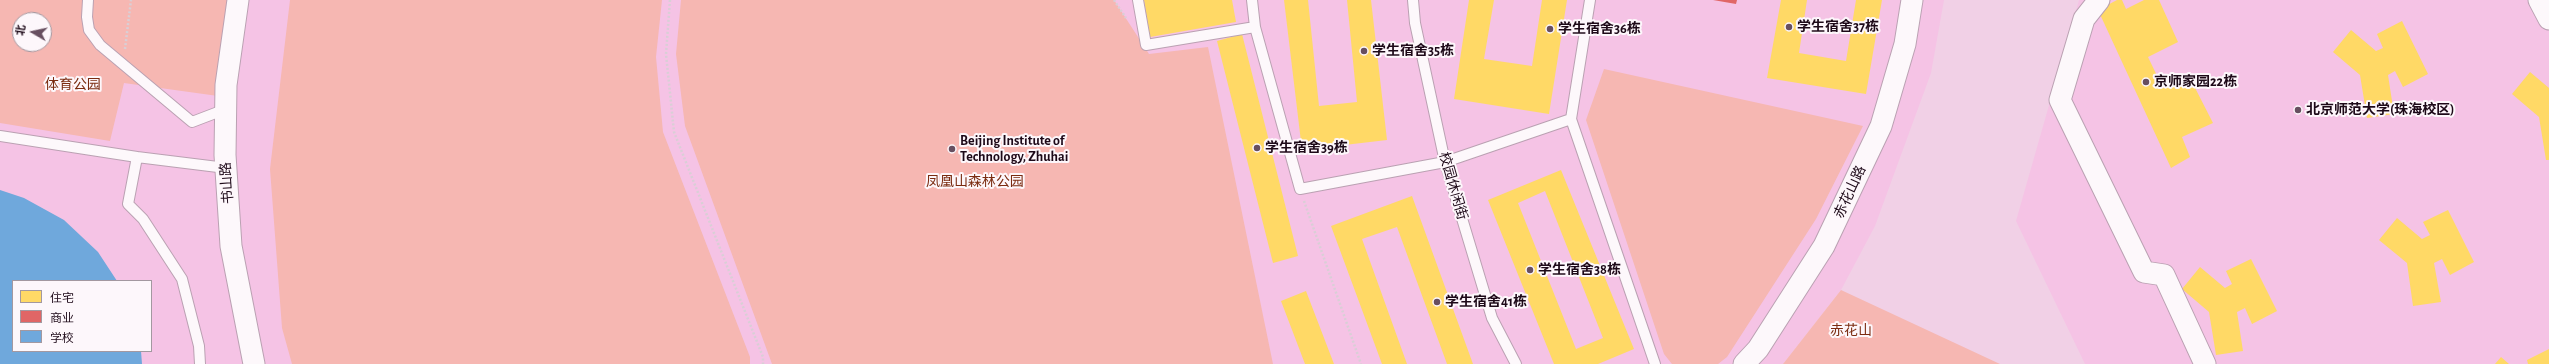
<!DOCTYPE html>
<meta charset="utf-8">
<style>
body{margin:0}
#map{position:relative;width:2549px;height:364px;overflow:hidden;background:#f1d0e6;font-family:"Alegreya Sans","Noto Sans SC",sans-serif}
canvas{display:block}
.legend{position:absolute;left:12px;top:280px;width:140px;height:72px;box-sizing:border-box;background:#fdf7fb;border:1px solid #a398a0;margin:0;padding:5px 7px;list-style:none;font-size:12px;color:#1d0918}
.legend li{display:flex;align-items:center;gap:8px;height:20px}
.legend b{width:20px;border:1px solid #a398a0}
.north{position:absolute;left:12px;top:12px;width:40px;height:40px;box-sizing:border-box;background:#fdf7fb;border:1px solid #a398a0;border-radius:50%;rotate:279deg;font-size:11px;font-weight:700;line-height:16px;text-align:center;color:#1d0918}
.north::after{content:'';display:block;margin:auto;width:14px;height:18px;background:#674f60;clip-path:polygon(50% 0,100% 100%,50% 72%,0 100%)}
</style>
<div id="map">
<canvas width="2549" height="364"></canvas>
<ul class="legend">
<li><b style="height:11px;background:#ffd966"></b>住宅</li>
<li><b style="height:11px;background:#e06666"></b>商业</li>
<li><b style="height:11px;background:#6fa8dc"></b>学校</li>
</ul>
<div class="north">北</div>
</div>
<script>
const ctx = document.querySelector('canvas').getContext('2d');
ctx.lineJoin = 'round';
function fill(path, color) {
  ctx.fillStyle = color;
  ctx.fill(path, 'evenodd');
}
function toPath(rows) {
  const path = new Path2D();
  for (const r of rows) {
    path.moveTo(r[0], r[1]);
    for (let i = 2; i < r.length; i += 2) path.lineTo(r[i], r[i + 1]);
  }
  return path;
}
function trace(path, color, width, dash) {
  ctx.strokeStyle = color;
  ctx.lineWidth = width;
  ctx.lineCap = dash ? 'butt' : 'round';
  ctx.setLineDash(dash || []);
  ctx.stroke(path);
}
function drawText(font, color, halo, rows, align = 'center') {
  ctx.font = font + ' "Alegreya Sans","Noto Sans SC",sans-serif';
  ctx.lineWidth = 4;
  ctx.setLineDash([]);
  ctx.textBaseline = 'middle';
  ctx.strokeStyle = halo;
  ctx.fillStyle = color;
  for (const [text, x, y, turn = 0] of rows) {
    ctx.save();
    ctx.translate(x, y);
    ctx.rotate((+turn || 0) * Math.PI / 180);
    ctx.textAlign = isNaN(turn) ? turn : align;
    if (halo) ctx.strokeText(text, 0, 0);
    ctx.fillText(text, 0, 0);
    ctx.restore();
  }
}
const built = toPath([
 [0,0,1944,0,1931,73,1875,226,1841,290,1783,364,0,364],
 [20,20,44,20,44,44,20,44],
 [13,281,151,281,151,351,13,351],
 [2079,0,2549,0,2549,364,2085,364,2016,221]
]);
const green = toPath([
 [0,0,232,0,218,96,124,83,110,141,0,123],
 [20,20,44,20,44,44,20,44],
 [290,0,662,0,656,57,663,132,750,357,750,364,292,364,282,328,270,169],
 [681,0,1114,0,1149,54,1208,47,1273,364,772,364,685,126,676,54],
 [1604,69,1863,126,1816,219,1727,357,1718,364,1672,364,1664,354,1586,120],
 [1841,290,2000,364,1783,364]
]);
const homes = toPath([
 [1144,0,1232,0,1236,22,1150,37],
 [1284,0,1308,0,1319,106,1357,102,1347,0,1371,0,1387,140,1302,150],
 [1469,0,1494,0,1484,59,1532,66,1542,0,1567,0,1549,114,1454,99],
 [1781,0,1807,0,1799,53,1846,61,1856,0,1882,0,1866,94,1767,78],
 [2117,0,2122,0,2126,9,2144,0,2159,0,2178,42,2148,57,2163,88,2189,76,2213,123,2182,137,2190,157,2171,168,2098,10],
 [2402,21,2428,74,2403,87,2395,71,2388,75,2394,114,2367,118,2360,75,2333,52,2351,30,2376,51,2383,48,2377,34],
 [1242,34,1298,256,1273,263,1217,41],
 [2530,72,2549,88,2549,160,2546,160,2539,117,2512,94],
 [1561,170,1634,349,1598,364,1554,364,1488,200],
 [1545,191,1603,338,1576,349,1518,203],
 [1412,196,1473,364,1447,364,1397,227,1362,239,1407,364,1382,364,1331,226],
 [2448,210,2474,262,2450,275,2442,259,2434,263,2441,302,2413,306,2407,263,2379,240,2397,218,2422,239,2430,235,2423,222],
 [2251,259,2277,311,2252,324,2245,308,2237,312,2243,351,2216,355,2209,312,2182,289,2200,267,2225,288,2232,284,2226,271],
 [1306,291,1334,364,1305,364,1281,301],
 [2549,349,2549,364,2528,364,2527,360],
 [2501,357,2509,364,2495,364]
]);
const shops = toPath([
 [1713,0,1737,0,1736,4]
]);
const schools = toPath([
 [0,190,24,198,64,220,98,252,117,281,13,281,13,351,141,351,142,364,0,364]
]);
const path = toPath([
 [670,0,666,54,674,132,763,357,763,364],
 [1114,0,1126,18],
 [125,49,131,0],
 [1304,201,1361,364]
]);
const lane = toPath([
 [88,0,87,17,89,30,100,45,192,122,226,109],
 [1138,0,1146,45,1255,27,1252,0],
 [1413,0,1415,23,1445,162,1492,318,1516,364],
 [1590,0,1571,119,1655,364],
 [1255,27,1300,189,1445,162,1571,119],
 [0,136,137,157,226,168],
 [137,157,128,204,143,219,182,279,199,346,200,364]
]);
const street = toPath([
 [238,0,226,85,225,155,231,246,254,364],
 [2099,0,2084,19,2060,100,2144,272,2164,275,2205,364],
 [2539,0,2549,19],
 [1744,364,1758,349,1824,246,1881,126,1905,44,1912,0]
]);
const markers = [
 [1789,27,4,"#674f60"],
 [1550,29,4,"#674f60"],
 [1364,51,4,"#674f60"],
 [2146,82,4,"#674f60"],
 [2298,110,4,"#674f60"],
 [1257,148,4,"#674f60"],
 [952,149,4,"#674f60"],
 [1530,270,4,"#674f60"],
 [1437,302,4,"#674f60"]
];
const poiNames = [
 ["学生宿舍37栋",1797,27],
 ["学生宿舍36栋",1558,29],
 ["学生宿舍35栋",1372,51],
 ["京师家园22栋",2154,82],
 ["北京师范大学(珠海校区)",2306,110],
 ["Beijing Institute of",960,141],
 ["Technology, Zhuhai",960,157],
 ["学生宿舍39栋",1265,148],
 ["学生宿舍38栋",1538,270],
 ["学生宿舍41栋",1445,302]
];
const parkNames = [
 ["体育公园",73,85],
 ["凤凰山森林公园",975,182],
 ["赤花山",1851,331]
];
const streetNames = [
 ["书山路",227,183,-94],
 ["校园休闲街",1453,186,74],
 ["赤花山路",1850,192,-65]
];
fill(built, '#f5c3e5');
fill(green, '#f6b7b2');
fill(homes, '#ffd966');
fill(shops, '#e06666');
fill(schools, '#6fa8dc');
trace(lane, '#baa1b2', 12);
trace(street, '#baa1b2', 23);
trace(path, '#d9cfd6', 2.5, [2, 2]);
trace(lane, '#fdf8fb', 10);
trace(street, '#fdf8fb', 21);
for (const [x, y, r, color] of markers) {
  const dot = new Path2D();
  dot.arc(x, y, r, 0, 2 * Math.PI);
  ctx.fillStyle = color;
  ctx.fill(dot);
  trace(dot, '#fdf7fb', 1.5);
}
drawText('bold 14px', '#1d0918', '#fdf7fb', poiNames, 'left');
drawText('14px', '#7b2c11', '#fdf7fb', parkNames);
drawText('14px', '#1d0918', '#fdf7fb', streetNames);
</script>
